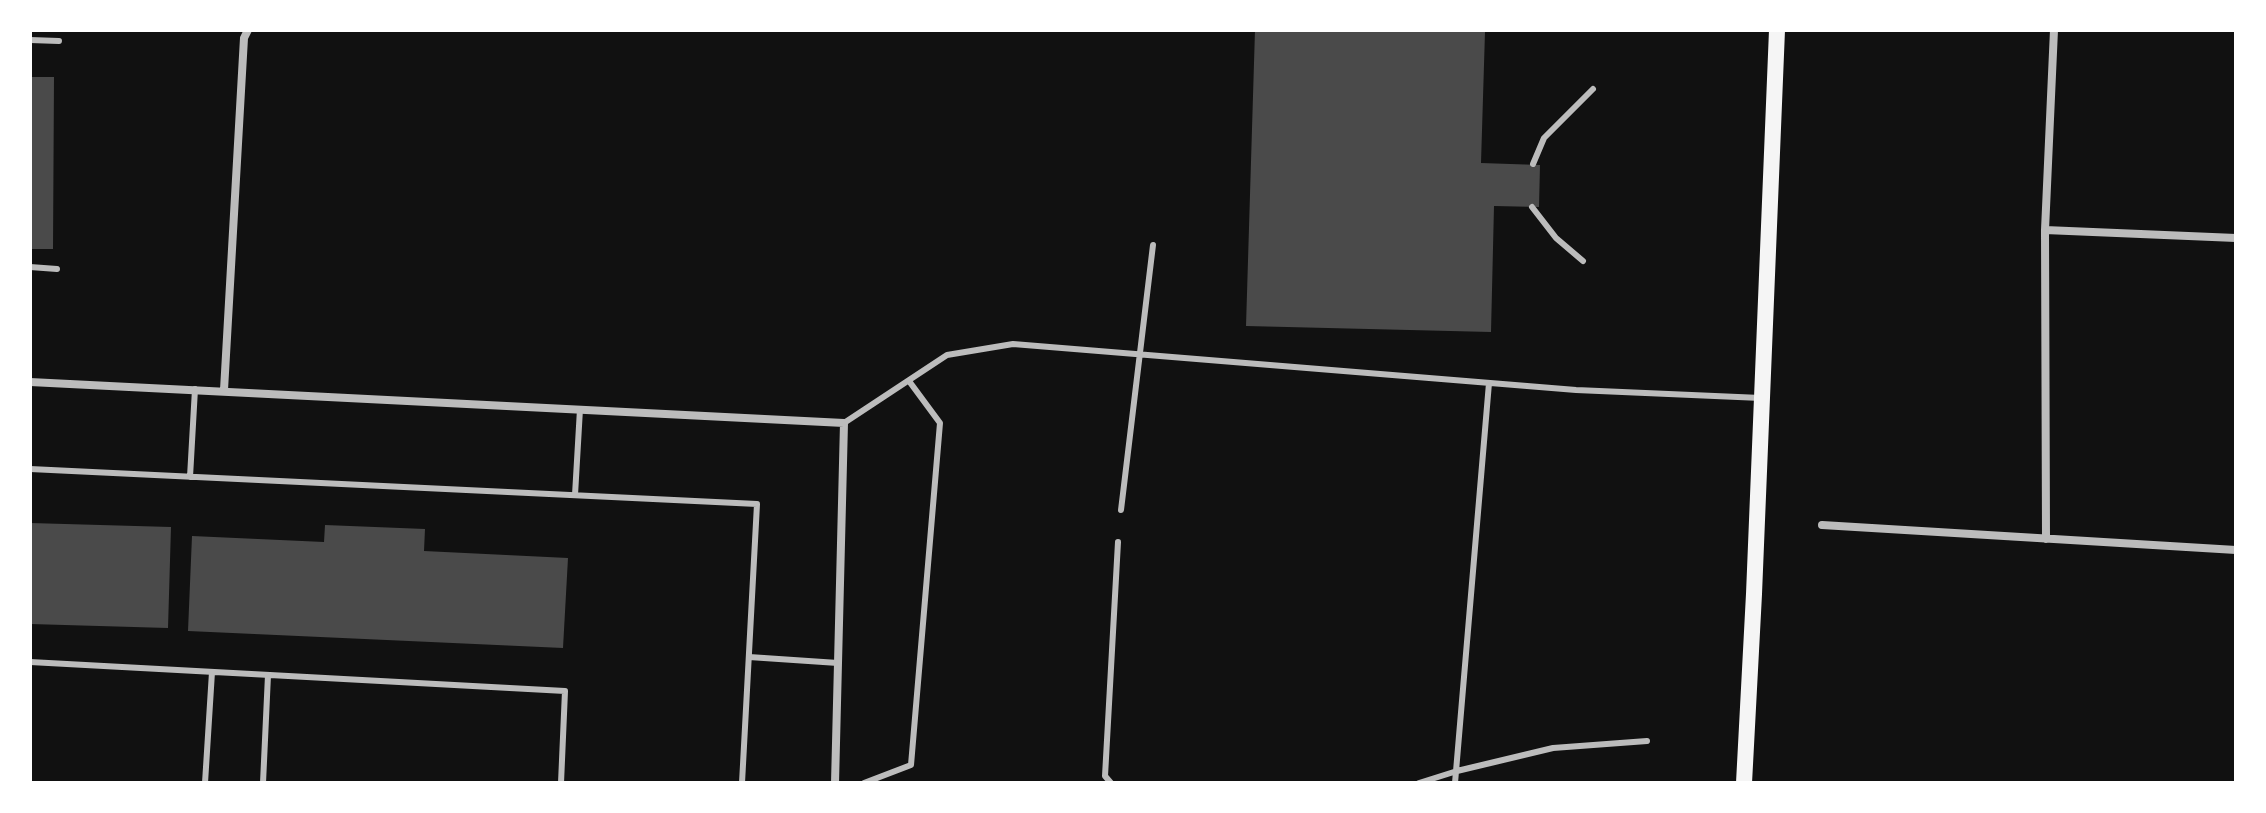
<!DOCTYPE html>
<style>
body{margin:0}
#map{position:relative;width:2266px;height:813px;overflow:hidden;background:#111;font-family:"Archivo Narrow",sans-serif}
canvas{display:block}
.frame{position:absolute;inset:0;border:32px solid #fff;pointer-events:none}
</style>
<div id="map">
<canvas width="2266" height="813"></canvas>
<div class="frame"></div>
</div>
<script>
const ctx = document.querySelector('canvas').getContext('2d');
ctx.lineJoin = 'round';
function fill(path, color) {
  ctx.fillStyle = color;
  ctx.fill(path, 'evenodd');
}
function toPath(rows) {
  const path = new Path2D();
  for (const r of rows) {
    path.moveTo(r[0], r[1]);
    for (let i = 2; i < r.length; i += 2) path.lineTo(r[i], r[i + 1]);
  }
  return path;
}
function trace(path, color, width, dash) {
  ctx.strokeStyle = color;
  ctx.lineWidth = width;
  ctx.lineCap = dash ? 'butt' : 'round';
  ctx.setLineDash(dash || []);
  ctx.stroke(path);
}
const building = toPath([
 [1255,30,1485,32,1481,163,1540,165,1539,207,1494,206,1491,332,1246,326],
 [30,77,54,77,53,249,30,249],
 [30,523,171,527,168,628,30,624],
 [325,525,425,529,424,551,568,558,563,648,188,631,192,536,324,542]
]);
const service = toPath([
 [30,40,59,41],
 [1533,164,1544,138,1593,89],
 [1532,207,1556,238,1583,261],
 [30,267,57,269],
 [844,423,947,355,1013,344,1576,390,1761,398],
 [30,469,757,504,742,783],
 [190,477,195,389],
 [575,495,580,409],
 [1121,510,1153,245],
 [749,657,838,663],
 [30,662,565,691,561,783],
 [205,783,212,672],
 [263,783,268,675],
 [864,783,911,765,940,423,909,381],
 [1111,783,1105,776,1118,542],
 [1419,783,1457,771,1553,748,1647,741],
 [1455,783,1489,383]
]);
const minor = toPath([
 [2045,230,2236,238],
 [30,382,844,423,835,783],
 [224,390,244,38,248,30],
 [1822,525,2236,550],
 [2046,539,2045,230,2054,30]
]);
const secondary = toPath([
 [1744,783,1754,594,1777,30]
]);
fill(building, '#4a4a4a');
trace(service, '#bcbcbc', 6);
trace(minor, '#bcbcbc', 8);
trace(secondary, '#f5f5f5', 16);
</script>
